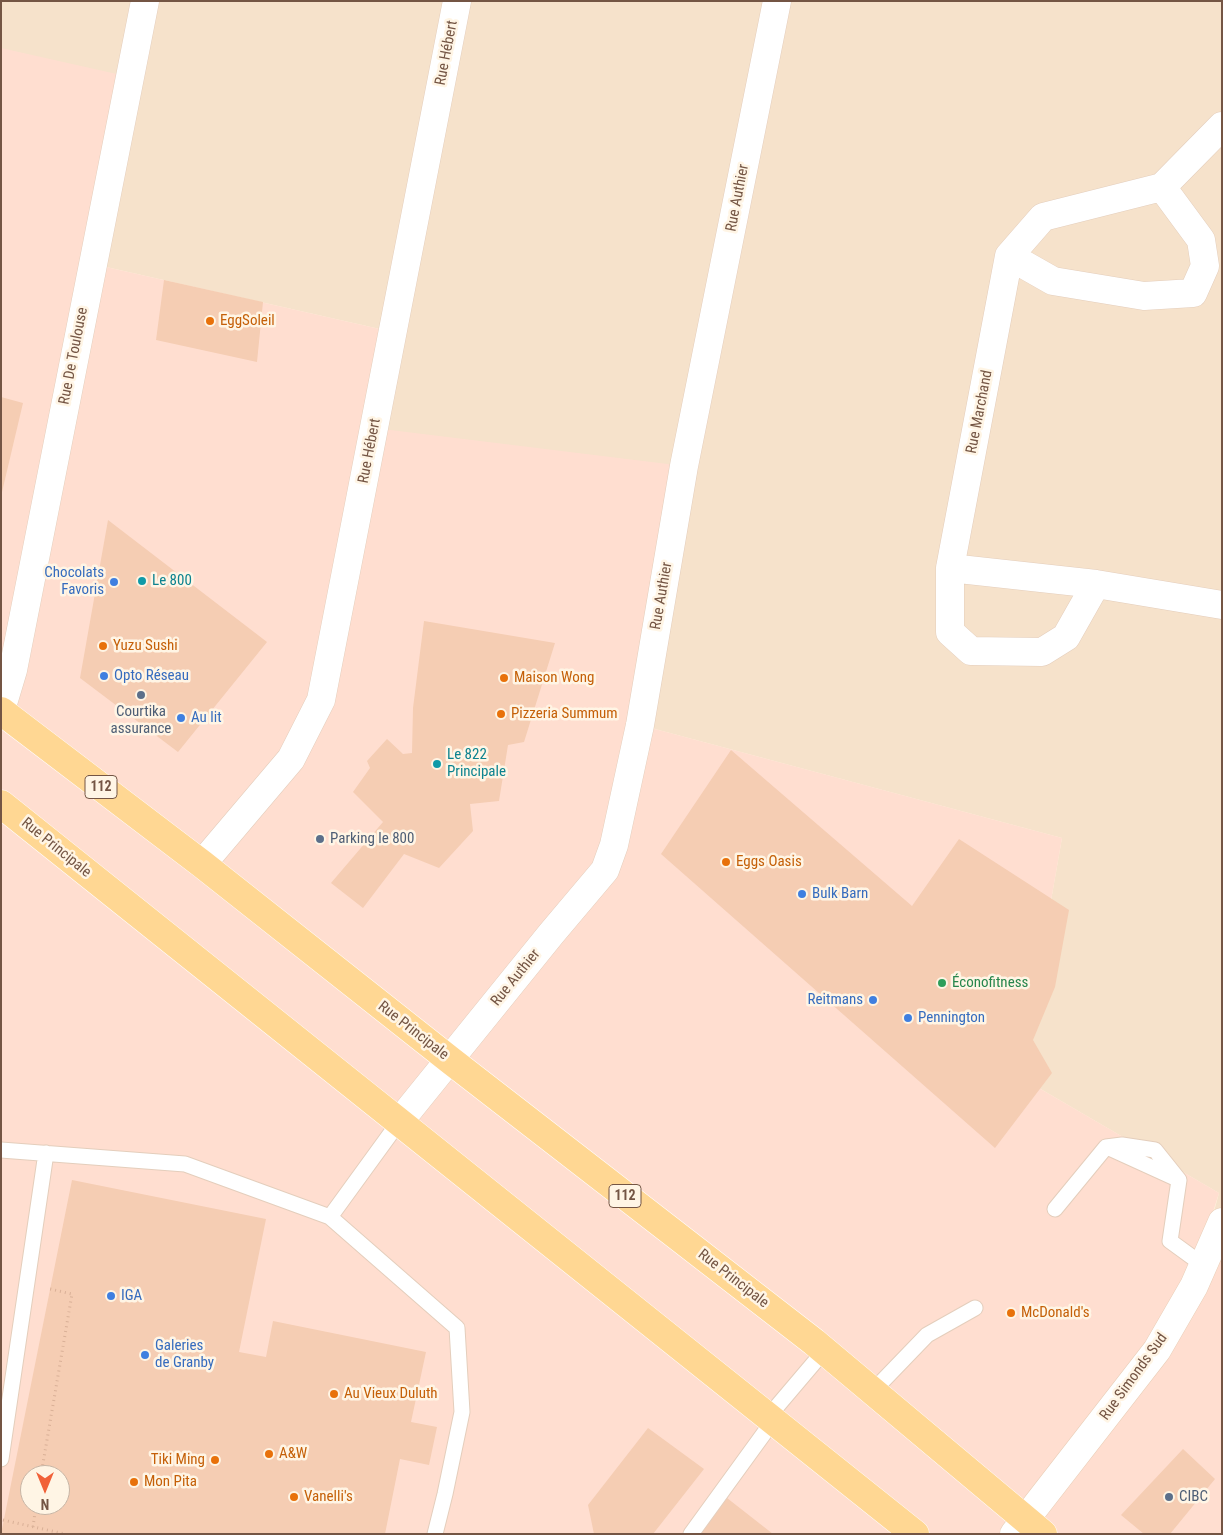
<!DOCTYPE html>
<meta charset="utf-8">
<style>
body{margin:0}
#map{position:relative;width:1223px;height:1535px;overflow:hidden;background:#fef1dd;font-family:"Roboto Condensed",sans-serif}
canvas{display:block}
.frame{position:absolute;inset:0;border:2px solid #745544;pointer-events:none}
.north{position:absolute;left:20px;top:1465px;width:50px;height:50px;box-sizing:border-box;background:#fff5e5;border:1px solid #c7b5a5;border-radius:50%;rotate:180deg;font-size:14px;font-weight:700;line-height:20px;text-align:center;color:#745544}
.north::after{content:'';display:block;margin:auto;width:18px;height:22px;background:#f16138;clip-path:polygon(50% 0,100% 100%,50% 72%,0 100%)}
</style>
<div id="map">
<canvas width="1223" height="1535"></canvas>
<div class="frame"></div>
<div class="north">N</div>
</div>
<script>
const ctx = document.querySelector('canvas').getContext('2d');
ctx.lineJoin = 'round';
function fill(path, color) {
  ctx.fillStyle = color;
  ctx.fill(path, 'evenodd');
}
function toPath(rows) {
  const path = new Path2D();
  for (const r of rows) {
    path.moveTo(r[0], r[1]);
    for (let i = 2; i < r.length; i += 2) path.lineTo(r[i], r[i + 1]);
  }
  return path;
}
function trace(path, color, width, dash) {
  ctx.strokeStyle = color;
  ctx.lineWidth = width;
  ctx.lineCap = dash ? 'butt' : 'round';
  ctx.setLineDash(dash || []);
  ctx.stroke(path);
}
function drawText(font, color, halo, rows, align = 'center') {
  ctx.font = font + ' "Roboto Condensed",sans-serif';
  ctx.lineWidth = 5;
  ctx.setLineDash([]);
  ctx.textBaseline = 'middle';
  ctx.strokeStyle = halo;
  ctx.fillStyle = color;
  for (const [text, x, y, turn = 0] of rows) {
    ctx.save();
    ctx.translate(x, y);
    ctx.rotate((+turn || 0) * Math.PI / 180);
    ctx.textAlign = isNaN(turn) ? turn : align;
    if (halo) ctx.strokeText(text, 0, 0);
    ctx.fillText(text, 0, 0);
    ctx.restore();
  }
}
const residential = toPath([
 [1,1,1222,1,1222,1222,1194,1286,1219,1193,1020,1077,1062,838,640,725,374,428,393,332,93,264,1,53]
]);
const commercial = toPath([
 [1,48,130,77,93,264,393,332,374,428,684,466,640,725,1062,838,1020,1077,1219,1193,1185,1300,1222,1222,1222,1534,1,1534],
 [30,1475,60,1475,60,1505,30,1505]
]);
const building = toPath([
 [164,280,263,302,257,362,156,340],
 [1,397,23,403,2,492,1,492],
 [108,520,267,642,178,752,80,678],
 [424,621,555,643,524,742,508,745,499,801,470,804,473,831,439,868,404,854,363,908,331,883,383,822,353,792,370,768,367,761,387,739,403,754,412,753,413,708],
 [731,750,912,906,959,839,1069,910,1055,987,1033,1040,1052,1073,995,1148,661,854],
 [72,1180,266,1219,239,1352,266,1357,273,1321,426,1352,411,1422,437,1427,429,1465,400,1459,385,1534,1,1534],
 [30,1475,60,1475,60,1505,30,1505],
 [648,1428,704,1469,653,1534,594,1534,588,1505],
 [1183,1449,1215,1479,1170,1534,1144,1534,1121,1515],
 [727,1498,773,1534,701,1534]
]);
const path = toPath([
 [41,1475,72,1294,50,1289],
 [3,1520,65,1534],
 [33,1527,36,1505]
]);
const lane = toPath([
 [1107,1147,1175,1178],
 [1,1150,185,1164,330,1217,457,1328,462,1412,445,1494,435,1534],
 [1055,1209,1106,1147,1122,1145,1155,1150,1179,1180,1170,1241,1203,1265],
 [330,1217,399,1122],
 [873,1391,927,1335,975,1308],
 [768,1417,824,1351],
 [1,1459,46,1153],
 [691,1534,773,1421]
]);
const street = toPath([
 [1222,126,1162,187,1043,217,1009,256,950,568,1096,584,1222,605],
 [1009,256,1053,281,1144,296,1193,293,1205,266,1201,240,1162,187],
 [950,568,950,632,971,651,1042,652,1066,637,1096,584],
 [1,710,13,670,145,1],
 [202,864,291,759,321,700,457,1],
 [399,1122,551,934,605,870,614,845,640,725,684,466,777,1]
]);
const secondary = toPath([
 [1014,1534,1157,1350,1194,1286,1222,1222]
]);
const primary = toPath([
 [1,711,202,864,450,1060,814,1342,1043,1534],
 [1,804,915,1534]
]);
const markers = [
 [210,321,5,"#e8710a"],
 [142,581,5,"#0f9aa8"],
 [114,582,5,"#3f7fe0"],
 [103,646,5,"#e8710a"],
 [104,676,5,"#3f7fe0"],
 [504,678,5,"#e8710a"],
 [141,695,5,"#5c6f8a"],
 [501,714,5,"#e8710a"],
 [181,718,5,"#3f7fe0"],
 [437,764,5,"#0f9aa8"],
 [320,839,5,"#5c6f8a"],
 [726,862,5,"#e8710a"],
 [802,894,5,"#3f7fe0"],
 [942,983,5,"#2e9e5b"],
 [873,1000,5,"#3f7fe0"],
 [908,1018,5,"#3f7fe0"],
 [111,1296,5,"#3f7fe0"],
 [1011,1313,5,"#e8710a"],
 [145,1355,5,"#3f7fe0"],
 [334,1394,5,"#e8710a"],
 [269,1454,5,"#e8710a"],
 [215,1460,5,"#e8710a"],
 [134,1482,5,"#e8710a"],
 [294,1497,5,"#e8710a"],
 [1169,1497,5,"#5c6f8a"]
];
const shields = [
 [101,787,32],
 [625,1196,32]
];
const shieldNames = [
 ["112",101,787],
 ["112",625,1196]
];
const streetNames = [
 ["Rue Hébert",447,53,-79],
 ["Rue Authier",738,198,-79],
 ["Rue De Toulouse",74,356,-79],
 ["Rue Marchand",980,412,-79],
 ["Rue Hébert",370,451,-79],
 ["Rue Authier",662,596,-80],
 ["Rue Principale",56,848,39],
 ["Rue Authier",516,978,-51],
 ["Rue Principale",413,1031,38],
 ["Rue Principale",733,1279,38],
 ["Rue Simonds Sud",1134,1377,-54]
];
const foodNames = [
 ["EggSoleil",220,321],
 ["Yuzu Sushi",113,646],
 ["Maison Wong",514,678],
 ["Pizzeria Summum",511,714],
 ["Eggs Oasis",736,862],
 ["McDonald's",1021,1313],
 ["Au Vieux Duluth",344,1394],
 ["A&W",279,1454],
 ["Tiki Ming",205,1460,"right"],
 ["Mon Pita",144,1482],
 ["Vanelli's",304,1497]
];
const shopNames = [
 ["Chocolats",104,573,"right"],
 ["Favoris",104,590,"right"],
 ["Opto Réseau",114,676],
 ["Au lit",191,718],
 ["Bulk Barn",812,894],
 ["Reitmans",863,1000,"right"],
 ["Pennington",918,1018],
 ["IGA",121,1296],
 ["Galeries",155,1346],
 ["de Granby",155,1363]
];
const cultureNames = [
 ["Le 800",152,581],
 ["Le 822",447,755],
 ["Principale",447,772]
];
const serviceNames = [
 ["Courtika",141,712,"center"],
 ["assurance",141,729,"center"],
 ["Parking le 800",330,839],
 ["CIBC",1179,1497]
];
const leisureNames = [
 ["Éconofitness",952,983]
];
fill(residential, '#f6e2cb');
fill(commercial, '#ffded0');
fill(building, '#f5cdb3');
trace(lane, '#e4cebc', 17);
trace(street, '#e4cebc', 29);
trace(secondary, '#e9cfb8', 29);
trace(primary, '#fff', 29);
trace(path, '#d9b097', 3, [1, 4]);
trace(lane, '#fff', 15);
trace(street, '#fff', 28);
trace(secondary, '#fff', 28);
trace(primary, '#ffd793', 28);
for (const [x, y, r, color] of markers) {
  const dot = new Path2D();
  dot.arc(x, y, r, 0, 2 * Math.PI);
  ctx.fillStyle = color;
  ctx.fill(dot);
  trace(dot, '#fff5e5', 2);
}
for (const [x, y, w] of shields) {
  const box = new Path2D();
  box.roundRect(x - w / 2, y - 11.5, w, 23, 4);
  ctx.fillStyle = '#fff5e5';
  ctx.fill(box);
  trace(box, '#745544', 1);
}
drawText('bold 14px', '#745544', null, shieldNames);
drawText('15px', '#745544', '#fff5e5', streetNames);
drawText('15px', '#c56008', '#fff5e5', foodNames, 'left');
drawText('15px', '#366cbe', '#fff5e5', shopNames, 'left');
drawText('15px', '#0d838f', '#fff5e5', cultureNames, 'left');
drawText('15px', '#4e5e75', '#fff5e5', serviceNames, 'left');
drawText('15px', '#27864d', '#fff5e5', leisureNames, 'left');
</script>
